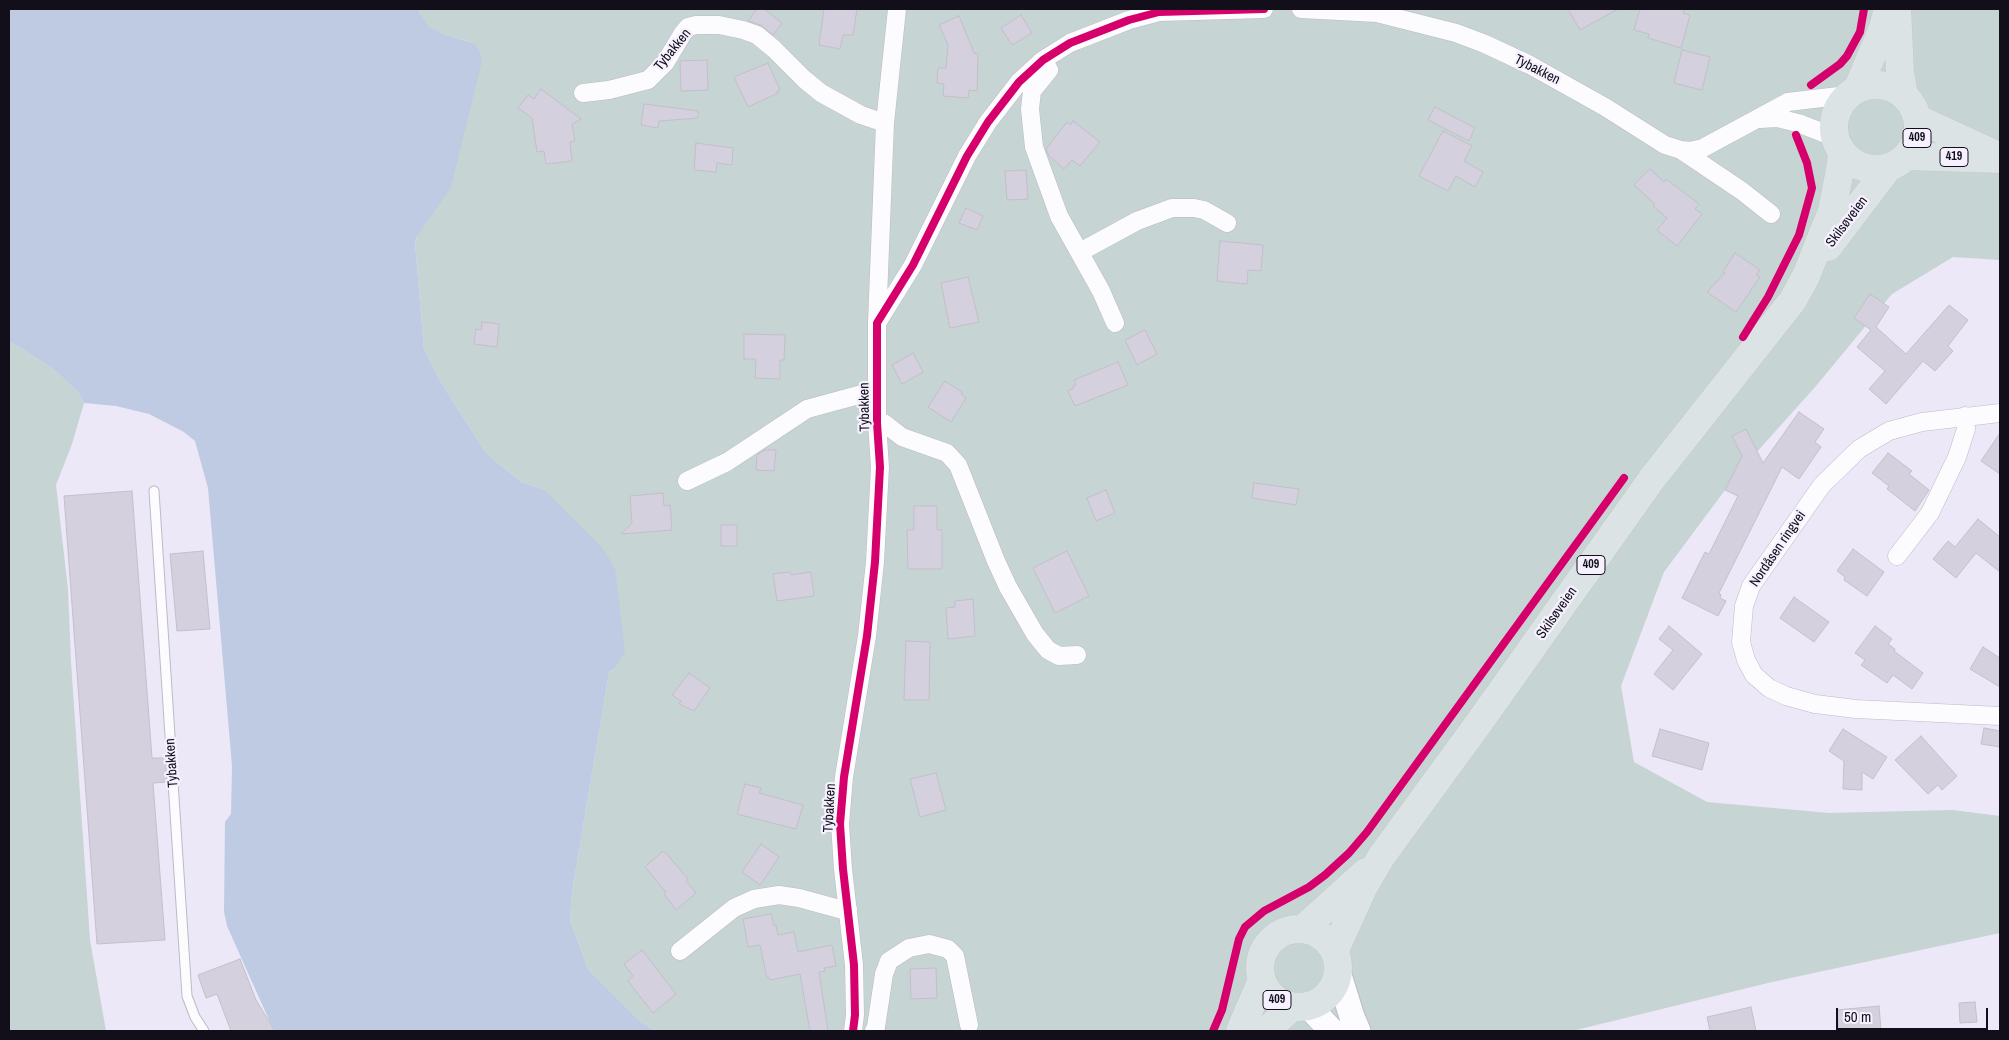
<!DOCTYPE html>
<meta charset="utf-8">
<style>
body{margin:0}
#map{position:relative;width:2009px;height:1040px;overflow:hidden;background:#ece8f7;font-family:"Archivo Narrow",sans-serif}
canvas{display:block}
.frame{position:absolute;inset:0;border:10px solid #120f1a;pointer-events:none}
.scale{position:absolute;left:1836px;top:1008px;width:152px;height:22px;box-sizing:border-box;border:2px solid #120f1a;border-top:0;padding-left:6px;font-size:15px;line-height:18px;white-space:nowrap;color:#120f1a;-webkit-text-stroke:4px #f5f1ff;paint-order:stroke}
</style>
<div id="map">
<canvas width="2009" height="1040"></canvas>
<div class="frame"></div>
<div class="scale">50 m</div>
</div>
<script>
const ctx = document.querySelector('canvas').getContext('2d');
ctx.lineJoin = 'round';
function fill(path, color) {
  ctx.fillStyle = color;
  ctx.fill(path, 'evenodd');
}
function toPath(rows) {
  const path = new Path2D();
  for (const r of rows) {
    if (r.length === 3) {
      path.moveTo(r[0] + r[2], r[1]);
      path.arc(r[0], r[1], r[2], 0, 2 * Math.PI);
      continue;
    }
    path.moveTo(r[0], r[1]);
    for (let i = 2; i < r.length; i += 2) path.lineTo(r[i], r[i + 1]);
  }
  return path;
}
function trace(path, color, width, dash) {
  ctx.strokeStyle = color;
  ctx.lineWidth = width;
  ctx.lineCap = dash ? 'butt' : 'round';
  ctx.setLineDash(dash || []);
  ctx.stroke(path);
}
function drawText(font, color, halo, rows, align = 'center') {
  ctx.font = font + ' "Archivo Narrow",sans-serif';
  ctx.lineWidth = 4.5;
  ctx.setLineDash([]);
  ctx.textBaseline = 'middle';
  ctx.strokeStyle = halo;
  ctx.fillStyle = color;
  for (const [text, x, y, turn = 0] of rows) {
    ctx.save();
    ctx.translate(x, y);
    ctx.rotate((+turn || 0) * Math.PI / 180);
    ctx.textAlign = isNaN(turn) ? turn : align;
    if (halo) ctx.strokeText(text, 0, 0);
    ctx.fillText(text, 0, 0);
    ctx.restore();
  }
}
const green = toPath([
 [417,9,2000,9,2000,260,1953,257,1892,294,1816,386,1737,474,1664,572,1621,686,1634,762,1707,802,1829,813,1952,810,2000,816,2000,933,1772,982,1572,1031,656,1031,641,1022,588,969,570,920,572,892,609,672,615,668,543,489,521,482,486,453,440,381,424,349,415,243,474,43,446,35,428,27],
 [9,341,52,368,79,393,84,403,72,444,56,485,68,589,71,662,90,940,106,1031,9,1031]
]);
const water = toPath([
 [9,9,417,9,429,27,446,35,474,43,479,50,482,61,451,187,416,238,415,243,424,349,440,381,486,453,521,482,543,489,601,546,615,568,625,652,615,668,609,672,572,892,570,920,588,969,641,1022,656,1031,274,1031,227,926,224,912,225,822,231,814,232,766,208,488,195,441,184,432,149,414,116,406,84,403,79,393,52,368,9,341]
]);
const building = toPath([
 [757,9,764,9,782,23,773,35,761,25,748,21,757,9],
 [824,9,857,9,853,35,843,35,840,49,819,45,824,9],
 [1568,9,1618,9,1580,30,1568,9],
 [1640,9,1684,9,1683,13,1690,15,1681,48,1648,38,1649,34,1634,30,1640,9],
 [1021,15,1032,33,1012,45,1001,28,1021,15],
 [959,16,974,53,978,54,977,91,969,90,968,98,943,96,944,84,937,83,938,68,946,68,948,45,939,25,959,16],
 [1682,50,1710,57,1702,90,1674,83,1682,50],
 [707,60,708,90,681,91,680,61,707,60],
 [768,63,780,90,777,91,778,93,748,107,734,77,768,63],
 [541,89,581,119,572,124,575,141,570,142,570,144,572,161,546,164,544,151,537,152,532,118,518,108,528,95,534,99,541,89],
 [644,104,698,111,698,118,659,121,658,128,641,125,644,104],
 [1435,107,1475,128,1469,141,1428,120,1435,107],
 [1073,121,1100,142,1080,166,1072,160,1064,169,1049,156,1046,149,1067,122,1070,125,1073,121],
 [1443,131,1472,146,1464,161,1483,172,1475,187,1456,176,1448,191,1419,176,1443,131],
 [696,143,733,148,732,165,717,163,716,172,694,170,696,143],
 [1650,169,1664,182,1666,179,1699,204,1695,209,1702,214,1677,246,1657,230,1667,218,1653,206,1655,204,1634,185,1650,169],
 [1026,170,1028,199,1007,200,1005,171,1026,170],
 [966,208,983,216,977,230,959,223,966,208],
 [1220,241,1263,245,1261,271,1248,270,1247,284,1217,281,1220,241],
 [1735,253,1760,270,1756,275,1760,277,1736,312,1707,292,1725,273,1723,272,1735,253],
 [968,277,979,322,950,328,941,283,968,277],
 [1870,294,1889,307,1876,327,1906,354,1949,305,1968,320,1948,346,1953,351,1935,371,1923,361,1886,404,1869,389,1885,371,1857,347,1871,330,1854,318,1870,294],
 [482,322,499,324,497,347,474,344,476,329,481,330,482,322],
 [1145,330,1157,354,1137,365,1125,340,1145,330],
 [744,334,785,335,784,360,780,360,780,379,755,378,756,359,744,359,744,334],
 [913,353,923,372,902,384,892,365,913,353],
 [1118,362,1128,385,1075,406,1068,391,1074,388,1073,386,1076,385,1074,380,1118,362],
 [945,381,962,392,961,394,966,398,951,422,928,407,945,381],
 [1799,412,1824,429,1815,442,1821,447,1799,479,1782,467,1719,593,1721,595,1720,598,1726,601,1718,616,1682,598,1705,552,1709,554,1738,496,1725,490,1742,456,1732,436,1746,429,1763,463,1799,412],
 [2000,433,2000,474,1981,461,2000,433],
 [765,450,776,450,774,471,756,470,757,455,765,450],
 [1888,453,1912,471,1909,474,1929,490,1915,511,1887,489,1889,486,1872,473,1888,453],
 [1254,483,1299,489,1296,505,1252,498,1254,483],
 [1106,490,1115,513,1096,521,1087,498,1106,490],
 [132,491,152,758,165,758,167,782,153,783,165,940,97,944,64,496,132,491],
 [663,493,664,506,670,505,672,530,621,534,632,523,630,496,663,493],
 [914,506,937,506,937,530,942,530,942,569,908,569,907,530,914,530,914,506],
 [1978,519,2000,537,2000,572,1976,553,1956,578,1933,559,1948,541,1955,547,1978,519],
 [721,525,737,525,737,546,721,546,721,525],
 [1853,549,1884,572,1867,596,1844,580,1845,577,1837,571,1853,549],
 [203,551,210,629,177,631,170,554,203,551],
 [1067,551,1089,596,1055,613,1033,568,1067,551],
 [790,572,791,575,811,572,814,596,777,601,773,574,790,572],
 [1794,597,1829,622,1814,642,1780,618,1794,597],
 [973,599,975,636,948,639,946,608,955,607,955,601,973,599],
 [1669,626,1702,654,1673,690,1654,674,1673,650,1659,639,1669,626],
 [1875,626,1892,639,1888,644,1895,649,1894,651,1923,673,1912,689,1893,675,1887,683,1861,665,1865,660,1855,653,1875,626],
 [906,641,930,642,929,700,904,700,906,641],
 [1983,647,2000,658,2000,687,1970,669,1983,647],
 [689,673,710,688,694,711,679,704,681,701,672,695,689,673],
 [1984,728,2000,731,2000,747,1981,744,1984,728],
 [1660,729,1709,743,1702,770,1652,756,1660,729],
 [1843,729,1887,757,1873,779,1862,772,1862,790,1843,789,1844,761,1829,751,1843,729],
 [1921,736,1957,776,1942,790,1938,785,1928,794,1895,760,1921,736],
 [936,773,946,810,920,817,910,779,936,773],
 [745,784,761,788,759,793,803,805,796,829,737,814,745,784],
 [761,844,779,857,760,885,742,872,761,844],
 [662,852,665,852,688,879,686,881,696,893,676,910,664,894,666,892,645,867,662,852],
 [771,914,774,926,776,925,778,935,794,932,798,952,832,945,836,966,824,968,825,971,819,972,828,1031,810,1031,800,974,770,980,769,977,767,978,760,945,748,947,743,919,771,914],
 [642,950,676,994,653,1013,628,981,633,976,624,964,642,950],
 [240,959,256,1000,275,1031,231,1031,217,994,206,998,198,975,240,959],
 [936,968,937,998,911,999,910,969,936,968],
 [1975,1002,1977,1022,1960,1023,1959,1003,1975,1002],
 [1879,1006,1881,1030,1839,1031,1837,1010,1879,1006],
 [1751,1007,1756,1031,1710,1031,1707,1017,1751,1007]
]);
const lane = toPath([
 [154,491,187,996,195,1017,204,1031]
]);
const street = toPath([
 [1301,9,1377,13,1456,33,1485,44,1530,65,1605,107,1665,145,1681,150,1690,151,1703,148,1788,102,1847,95],
 [1043,60,1049,70,1032,91,1030,109,1034,147,1059,216,1101,291,1115,323],
 [583,93,609,90,648,80,665,63,683,33,688,27,696,25,719,25,743,30,757,35,774,49,804,79,821,93,861,115,885,123],
 [1760,119,1777,118,1798,123,1834,137],
 [1681,150,1742,191,1771,214],
 [1080,252,1137,221,1172,208,1194,208,1204,210,1227,223],
 [877,323,885,123,897,9],
 [2000,413,1922,422,1889,431,1859,449,1822,485,1751,586,1744,606,1741,642,1746,660,1754,675,1769,688,1786,696,1815,704,1856,709,2000,716],
 [877,423,884,423,902,437,947,453,958,465,996,561,1008,587,1035,634,1048,650,1059,656,1077,655],
 [687,481,727,462,807,409,877,390],
 [1897,556,1930,513,1957,457,1966,429,1965,416],
 [680,951,734,908,754,899,779,895,799,898,843,910,848,909],
 [853,1031,855,1015,854,965,843,869,840,824,844,777,867,636,875,562,880,467,877,423,877,323,913,265,967,156,988,122,1019,82,1043,60,1070,43,1129,20,1159,12,1264,9],
 [874,1031,876,1027,884,974,889,961,909,948,929,944,948,949,955,956,969,1025]
]);
const secondary = toPath([
 [1339,975,1352,1017,1358,1031],
 [1309,1007,1332,1031]
]);
const primary = toPath([
 [1897,9,1900,73,1904,95],
 [1876,127,42],
 [1858,88,1883,28,1888,9],
 [1918,119,1992,153],
 [1908,156,2000,159],
 [1828,247,1888,168],
 [1299,968,39],
 [1303,929,1366,872],
 [1335,950,1363,888,1381,857,1481,720,1651,480,1793,300,1806,276,1832,211,1840,170,1842,153],
 [1240,1031,1262,980],
 [1266,1031,1292,1007]
]);
const cycleway = toPath([
 [1811,85,1840,64,1847,56,1860,32,1864,9],
 [1743,337,1768,297,1799,235,1812,188,1807,163,1796,135],
 [853,1031,855,1015,854,965,843,869,840,824,844,777,867,636,875,562,880,467,877,423,877,323,913,265,967,156,988,122,1019,82,1043,60,1070,43,1129,20,1159,12,1264,9],
 [1213,1031,1222,1010,1239,939,1245,927,1264,911,1309,887,1325,875,1349,853,1367,832,1624,478]
]);
const shields = [
 [1917,138,28],
 [1954,157,28],
 [1591,565,28],
 [1277,1000,28]
];
const shieldNames = [
 ["409",1917,138],
 ["419",1954,157],
 ["409",1591,565],
 ["409",1277,1000]
];
const streetNames = [
 ["Tybakken",673,50,-51],
 ["Tybakken",1537,70,27],
 ["Skilsøveien",1847,222,-53],
 ["Tybakken",865,407,-91],
 ["Nordåsen ringvei",1778,549,-56],
 ["Skilsøveien",1557,613,-55],
 ["Tybakken",172,763,-94],
 ["Tybakken",830,808,-87]
];
fill(green, '#c6d4d3');
fill(water, '#bfcbe3');
fill(building, '#d4d0dd');
trace(building, '#c3bfcc', 1);
trace(lane, '#bdbac7', 11);
trace(street, '#bdbac7', 19);
trace(secondary, '#bdbac7', 27);
trace(primary, '#c8c7ce', 29);
trace(lane, '#fcfcfe', 9);
trace(street, '#fcfcfe', 18);
trace(secondary, '#fcfcfe', 25);
trace(primary, '#dbe3e4', 28);
trace(cycleway, '#d6006c', 8);
for (const [x, y, w] of shields) {
  const box = new Path2D();
  box.roundRect(x - w / 2, y - 9.5, w, 19, 4);
  ctx.fillStyle = '#f5f1ff';
  ctx.fill(box);
  trace(box, '#120f1a', 1);
}
drawText('bold 12px', '#120f1a', null, shieldNames);
drawText('14px', '#120f1a', '#f5f1ff', streetNames);
</script>
